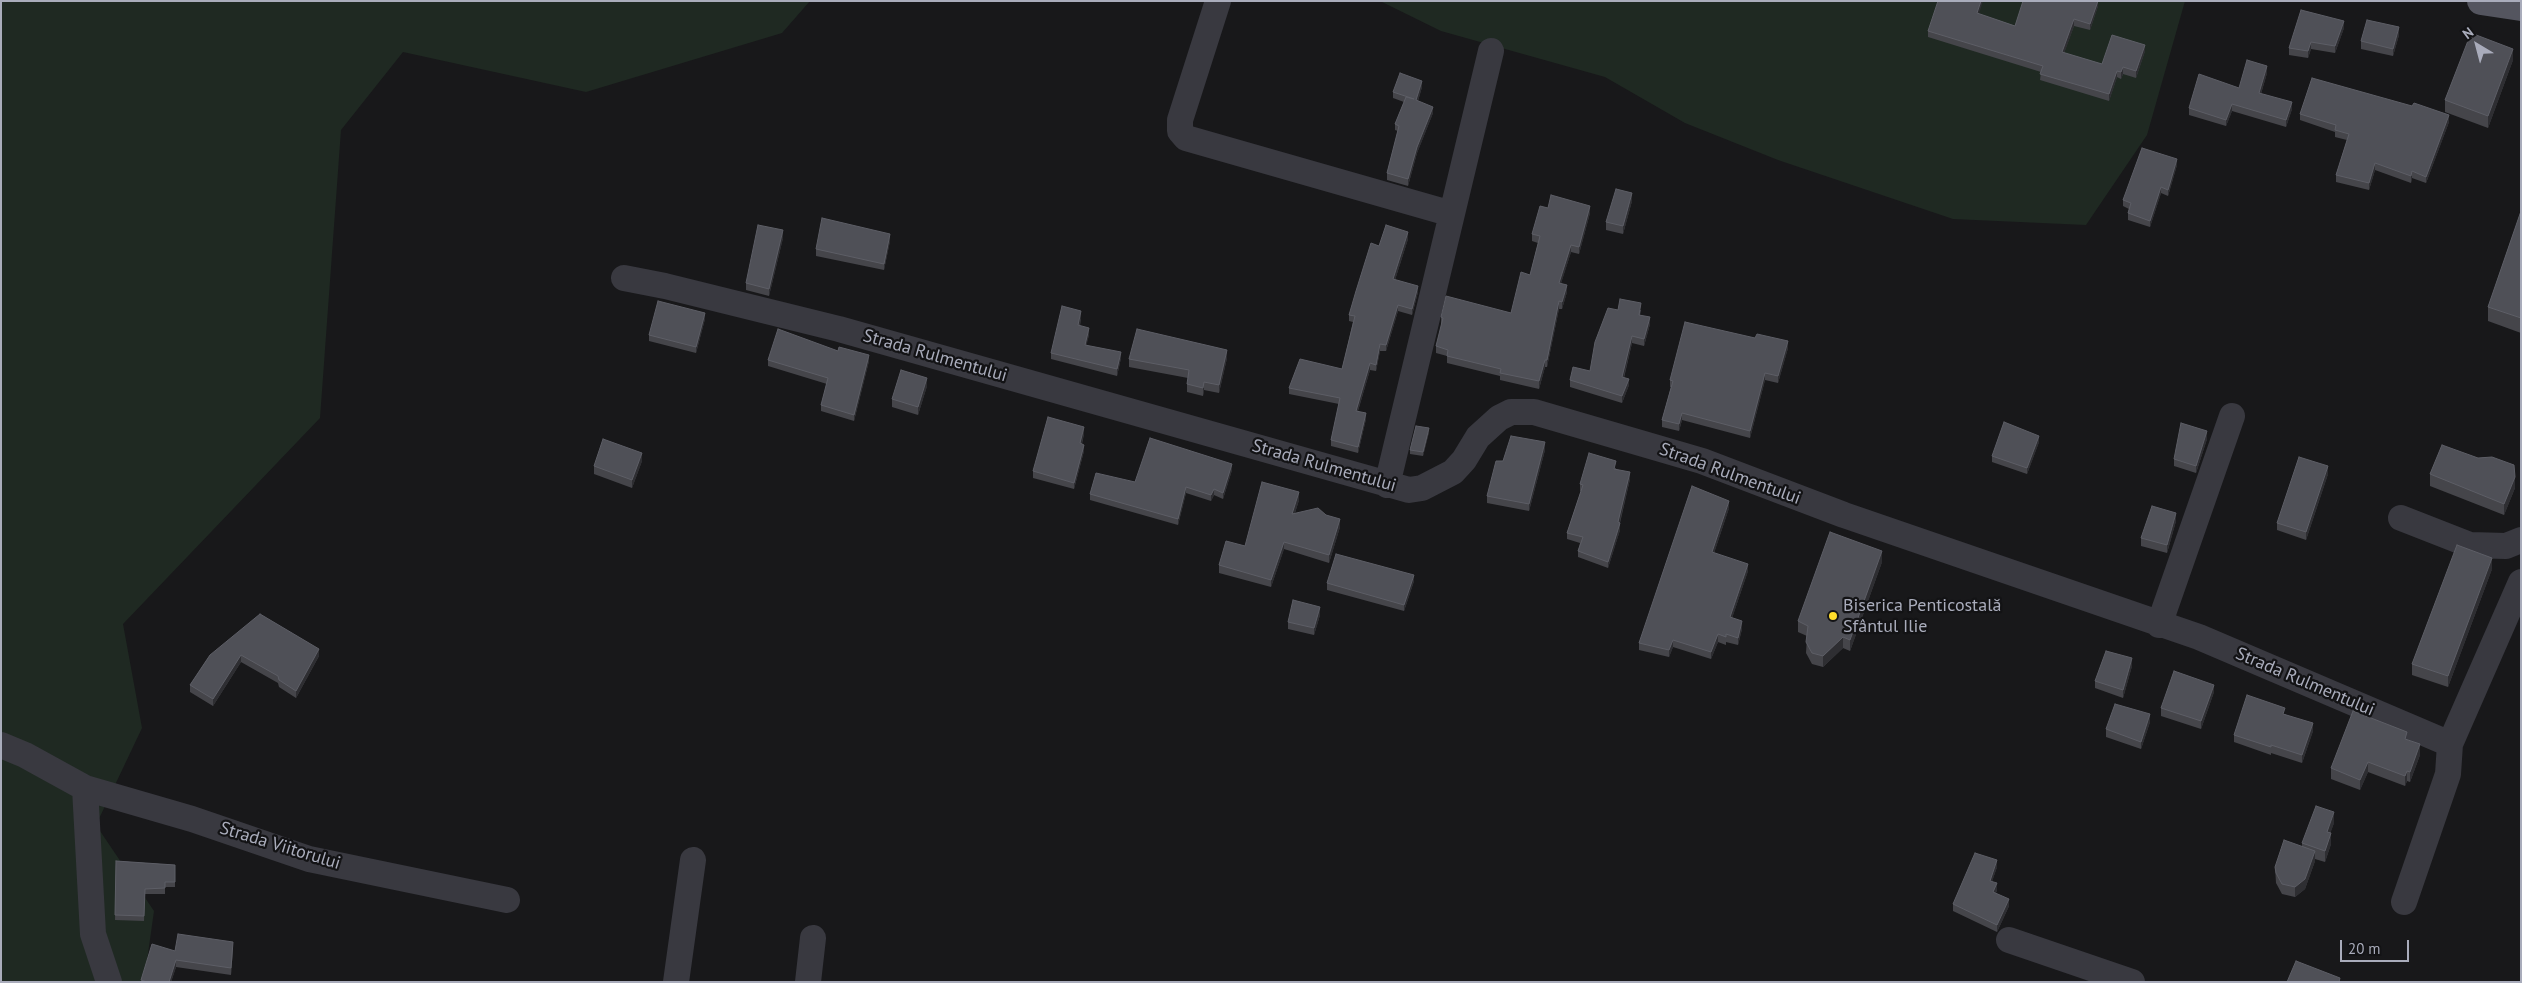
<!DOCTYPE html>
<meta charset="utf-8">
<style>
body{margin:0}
#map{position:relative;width:2522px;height:983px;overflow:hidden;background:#18181a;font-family:"PT Sans",sans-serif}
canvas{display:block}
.frame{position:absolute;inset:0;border:2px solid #a9acbb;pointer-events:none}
.north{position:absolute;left:2452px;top:20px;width:50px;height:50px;-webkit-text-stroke:4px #131315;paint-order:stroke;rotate:323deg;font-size:14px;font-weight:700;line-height:20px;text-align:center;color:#a9acbb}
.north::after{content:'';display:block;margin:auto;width:18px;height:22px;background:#a9acbb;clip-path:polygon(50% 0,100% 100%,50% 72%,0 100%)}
.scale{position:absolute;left:2340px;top:940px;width:69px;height:22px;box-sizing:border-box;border:2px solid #a9acbb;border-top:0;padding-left:6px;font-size:15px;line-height:18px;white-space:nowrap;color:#a9acbb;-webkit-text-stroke:4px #131315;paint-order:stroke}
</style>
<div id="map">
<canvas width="2522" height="983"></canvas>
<div class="frame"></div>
<div class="north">N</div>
<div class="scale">20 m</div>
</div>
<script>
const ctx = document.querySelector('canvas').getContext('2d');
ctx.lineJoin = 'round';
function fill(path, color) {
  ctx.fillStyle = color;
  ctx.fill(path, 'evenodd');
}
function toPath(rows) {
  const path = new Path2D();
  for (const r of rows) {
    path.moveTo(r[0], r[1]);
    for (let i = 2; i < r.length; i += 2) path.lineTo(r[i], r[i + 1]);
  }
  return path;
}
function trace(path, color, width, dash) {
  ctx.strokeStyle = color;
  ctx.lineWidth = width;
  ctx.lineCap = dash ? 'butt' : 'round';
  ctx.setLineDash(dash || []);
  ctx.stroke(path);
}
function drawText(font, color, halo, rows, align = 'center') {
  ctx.font = font + ' "PT Sans",sans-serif';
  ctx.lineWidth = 4.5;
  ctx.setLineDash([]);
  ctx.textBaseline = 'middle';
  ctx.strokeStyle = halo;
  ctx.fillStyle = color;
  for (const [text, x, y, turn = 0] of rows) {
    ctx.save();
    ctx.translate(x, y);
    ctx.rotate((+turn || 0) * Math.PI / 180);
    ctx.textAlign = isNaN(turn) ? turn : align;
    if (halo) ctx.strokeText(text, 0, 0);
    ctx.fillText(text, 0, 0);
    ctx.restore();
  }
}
const green = toPath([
 [1,1,810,1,782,33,586,92,403,52,341,130,320,418,123,624,142,728,96,825,154,911,144,982,1,982],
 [1380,1,2185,1,2147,135,2086,225,1953,219,1778,160,1685,123,1605,77,1441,31]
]);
const street = toPath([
 [1218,1,1180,120,1180,131,1186,138,1452,214],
 [624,278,665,286,839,329,1409,490,1422,488,1453,472,1464,460,1478,437,1499,418,1511,412,1534,412,1702,461,1844,515,2199,637,2450,744],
 [1387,485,1491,51],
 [2401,518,2470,545,2506,546,2521,540],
 [2159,625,2232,416],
 [1,745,25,755,85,788,192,819,309,859,507,900],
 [85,788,93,934,109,982],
 [2404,902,2448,774,2450,744,2521,582],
 [2009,940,2132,982],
 [676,982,693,860],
 [808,982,813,938]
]);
const primary = toPath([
 [2481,1,2521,7]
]);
const wall = toPath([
 [2098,1,2098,6,2090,30,2074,26,2064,53,2102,64,2145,51,2136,78,2123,74,2121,79,2117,77,2109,101,2040,80,2041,72,1928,37,1928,31,1979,14,2015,26],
 [2344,28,2335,53,2311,49,2308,58,2289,55,2289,48],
 [2399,35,2393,56,2361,49,2361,41],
 [2513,60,2488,128,2445,112,2445,100],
 [2267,73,2261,94,2292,109,2286,127,2232,111,2226,126,2189,115,2189,108,2239,88],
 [1422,87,1418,101,1433,113,1417,153,1408,186,1387,180,1387,173,1398,131,1395,130,1395,124,1404,102,1393,98,1393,92],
 [2300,114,2449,122,2426,183,2412,178,2411,183,2375,170,2369,190,2336,182,2336,175,2347,140,2335,137,2335,132,2300,120],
 [2177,165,2168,196,2161,193,2150,227,2128,220,2128,213,2129,209,2123,206,2123,200],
 [1632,201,1623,234,1606,230,1606,222],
 [1548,208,1590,213,1579,254,1571,252,1561,283,1567,292,1562,309,1559,309,1547,367,1545,367,1539,389,1500,380,1500,376,1447,363,1447,356,1436,353,1436,346,1442,324,1441,324,1441,317,1511,313,1530,275,1538,243,1532,241,1532,234],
 [2521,211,2521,333,2488,321,2488,307],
 [783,238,769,296,746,290,746,283],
 [1408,239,1395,280,1418,292,1412,315,1398,311,1386,351,1380,351,1376,371,1370,370,1358,411,1366,419,1358,453,1331,446,1331,440,1339,404,1289,394,1289,388,1342,369,1353,322,1349,321,1349,315,1379,246],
 [890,241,884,270,816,256,816,249],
 [1618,310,1641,310,1640,315,1650,324,1644,346,1632,343,1624,378,1629,385,1622,403,1570,387,1570,380,1590,371],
 [1081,318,1080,326,1089,335,1086,345,1121,358,1117,376,1051,359,1051,353],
 [705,319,696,353,649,341,649,335],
 [1788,348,1778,383,1765,380,1750,438,1682,420,1679,431,1662,427,1662,420,1671,387,1670,387,1670,380],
 [838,351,869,361,854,421,821,411,821,405,827,384,768,366,768,360],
 [1227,358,1219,393,1204,390,1203,396,1187,392,1187,384,1188,378,1129,367,1129,359],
 [927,386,918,415,892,407,892,399],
 [1429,432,1423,456,1410,454,1410,450],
 [1084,434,1082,444,1084,451,1074,489,1033,478,1033,471],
 [2207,439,2196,473,2174,466,2174,459],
 [2039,442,2027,474,1992,462,1992,456],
 [1545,450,1529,511,1487,503,1487,496,1503,461],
 [642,461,632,488,594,474,594,466],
 [1616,468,1616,469,1630,479,1620,523,1620,530,1608,568,1578,557,1578,551,1580,543,1567,539,1567,533,1581,491,1580,491,1580,484],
 [1232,470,1223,499,1214,495,1211,501,1186,493,1178,525,1090,500,1090,494,1135,482],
 [2328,474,2306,540,2277,530,2277,523],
 [2430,474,2515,488,2504,515,2430,486],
 [1299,500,1295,513,1340,527,1329,563,1284,549,1271,587,1219,573,1219,565,1245,546],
 [1729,508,1714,553,1748,571,1732,618,1742,629,1738,645,1726,642,1726,645,1718,642,1711,659,1673,647,1669,657,1639,650,1639,643],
 [2176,521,2167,553,2141,546,2141,538],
 [1882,562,1850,651,1843,648,1823,667,1812,664,1806,653,1807,636,1798,632,1798,621],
 [2492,569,2448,687,2412,675,2412,664],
 [1414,581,1404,611,1327,590,1327,583],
 [1320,615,1314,635,1288,629,1288,622],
 [210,655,319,656,296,698,279,687,278,683,241,662,213,706,190,692,190,685],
 [2132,666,2123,698,2095,688,2095,681],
 [2214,692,2201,729,2161,716,2161,708],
 [2285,714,2313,731,2302,763,2271,753,2271,755,2234,742,2234,735],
 [2150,722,2141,749,2106,737,2106,729],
 [2407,740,2420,755,2410,782,2407,781,2405,786,2368,772,2360,790,2331,779,2331,768],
 [2334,823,2330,833,2331,844,2325,862,2315,859,2315,861,2305,889,2295,897,2282,894,2276,883,2275,867,2302,846,2302,843],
 [116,861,175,865,175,887,165,887,165,894,145,894,144,921,115,920],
 [1997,867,1992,881,1997,890,1996,893,2009,906,1997,932,1953,911,1953,904],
 [233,949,231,975,176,967,171,982,141,982,141,980,175,951]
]);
const shadedWall = toPath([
 [1981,1,1983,1,1977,20,1977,13],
 [2098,1,2098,6,2090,30,2090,24],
 [2074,19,2074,26,2062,59,2062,52],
 [2344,21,2344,28,2335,53,2335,46],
 [2399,27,2399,35,2393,56,2393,49],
 [2311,42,2311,49,2308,58,2308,51],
 [2145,45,2145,51,2136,78,2136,71],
 [2513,49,2513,60,2488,128,2488,116],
 [2267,66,2267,73,2259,100,2259,93],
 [2123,67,2123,74,2121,79,2121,72],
 [2117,71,2117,77,2109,101,2109,94],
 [1422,81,1422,87,1416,107,1416,100],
 [2292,102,2292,109,2286,127,2286,120],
 [2232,104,2232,111,2226,126,2226,120],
 [1433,107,1433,113,1417,153,1408,186,1408,179,1417,147],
 [2449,115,2449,122,2426,183,2426,177],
 [2177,159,2177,165,2168,196,2168,190],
 [2375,163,2375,170,2369,190,2369,183],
 [2412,171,2412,178,2411,183,2411,176],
 [2161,187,2161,193,2150,227,2150,221],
 [1632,193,1632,201,1623,234,1623,226],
 [1590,206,1590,213,1579,254,1579,247],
 [783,230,783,238,769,296,769,289],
 [1408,232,1408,239,1393,286,1393,279],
 [890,234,890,241,884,270,884,264],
 [1571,245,1571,252,1559,290,1559,283],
 [1567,285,1567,292,1562,309,1562,302],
 [1418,286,1418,292,1412,315,1412,309],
 [1559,301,1559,309,1547,367,1547,360],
 [1398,305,1398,311,1386,351,1386,345],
 [1081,311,1081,318,1078,332,1078,325],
 [705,313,705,319,696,353,696,347],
 [1650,317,1650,324,1644,346,1644,339],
 [1089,328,1089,335,1085,352,1085,345],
 [1632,336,1632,343,1622,384,1622,377],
 [1788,341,1788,348,1778,383,1778,376],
 [1380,344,1380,351,1376,371,1376,365],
 [1227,350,1227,358,1219,393,1219,385],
 [1121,352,1121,358,1117,376,1117,369],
 [869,355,869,361,854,421,854,415],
 [1545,360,1545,367,1539,389,1539,381],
 [1370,363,1370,370,1356,417,1356,411],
 [1765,373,1765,380,1750,438,1750,431],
 [927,378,927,386,918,415,918,407],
 [1629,379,1629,385,1622,403,1622,396],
 [1204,382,1204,390,1203,396,1203,388],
 [1366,413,1366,419,1358,453,1358,447],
 [1682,413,1682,420,1679,431,1679,424],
 [1084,427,1084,434,1080,450,1080,443],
 [1429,428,1429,432,1423,456,1423,452],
 [2207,431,2207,439,2196,473,2196,466],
 [2039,436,2039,442,2027,474,2027,468],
 [1545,442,1545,450,1529,511,1529,504],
 [1084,445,1084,451,1074,489,1074,483],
 [642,453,642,461,632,488,632,480],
 [1232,464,1232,470,1223,499,1223,493],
 [2328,466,2328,474,2306,540,2306,532],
 [1630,472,1630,479,1618,529,1618,522],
 [2515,477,2515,488,2504,515,2504,504],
 [1186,487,1186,493,1178,525,1178,519],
 [1214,489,1214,495,1211,501,1211,495],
 [1299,492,1299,500,1292,522,1292,514],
 [1729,501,1729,508,1712,559,1712,552],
 [2176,513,2176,521,2167,553,2167,545],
 [1340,519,1340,527,1329,563,1329,555],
 [1620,523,1620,530,1608,568,1608,562],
 [1284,542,1284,549,1271,587,1271,580],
 [1882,551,1882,562,1850,651,1850,640],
 [2492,558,2492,569,2448,687,2448,676],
 [1748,564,1748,571,1730,624,1730,617],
 [1414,575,1414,581,1404,611,1404,605],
 [1320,607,1320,615,1314,635,1314,628],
 [1742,621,1742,629,1738,645,1738,638],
 [1718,634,1718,642,1711,659,1711,652],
 [1843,637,1843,648,1823,667,1823,656],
 [1673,640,1673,647,1669,657,1669,650],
 [319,649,319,656,296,698,296,691],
 [241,655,241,662,213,706,213,699],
 [2132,658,2132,666,2123,698,2123,690],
 [2214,685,2214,692,2201,729,2201,721],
 [2150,714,2150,722,2141,749,2141,742],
 [2313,723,2313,731,2302,763,2302,755],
 [2420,744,2420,755,2410,782,2410,772],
 [2368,762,2368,772,2360,790,2360,780],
 [2407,771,2407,781,2405,786,2405,776],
 [2334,812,2334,823,2327,843,2327,832],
 [2331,833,2331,844,2325,862,2325,851],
 [2315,851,2315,861,2305,889,2295,897,2295,887],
 [1997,860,1997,867,1990,888,1990,881],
 [1997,883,1997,890,1993,899,1993,892],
 [2009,899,2009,906,1997,932,1997,925],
 [233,942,233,949,231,975,231,968],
 [176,960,176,967,171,982,169,982]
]);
const building = toPath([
 [1938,1,1981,1,1977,13,2015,26,2023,1,2098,1,2090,24,2074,19,2062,52,2102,64,2112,35,2145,45,2136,71,2123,67,2121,72,2117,71,2109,94,2040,74,2043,66,1928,31,1938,1],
 [2301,10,2344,21,2335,46,2311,42,2308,51,2289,48,2301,10],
 [2367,20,2399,27,2393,49,2361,41,2367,20],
 [2471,33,2513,49,2488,116,2445,100,2471,33],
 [2247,60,2267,66,2259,93,2292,102,2286,120,2232,104,2226,120,2189,108,2199,74,2239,88,2247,60],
 [1400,73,1422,81,1416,100,1433,107,1417,147,1408,179,1387,173,1399,126,1395,124,1406,97,1414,99,1393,92,1400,73],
 [2312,78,2412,106,2414,103,2449,115,2426,177,2412,171,2411,176,2375,163,2369,183,2336,175,2349,134,2335,130,2336,125,2300,114,2312,78],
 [2142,148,2177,159,2168,190,2161,187,2150,221,2128,213,2131,203,2123,200,2142,148],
 [1616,189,1632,193,1623,226,1606,222,1616,189],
 [1551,195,1590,206,1579,247,1571,245,1559,283,1567,285,1562,302,1559,301,1547,360,1545,360,1539,381,1500,373,1501,369,1447,356,1448,350,1436,346,1443,318,1441,317,1446,296,1511,313,1521,272,1530,275,1540,236,1532,234,1540,206,1548,208,1551,195],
 [2521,211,2521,318,2488,307,2521,211],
 [822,218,890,234,884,264,816,249,822,218],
 [758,225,783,230,769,289,746,283,758,225],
 [1386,225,1408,232,1393,279,1418,286,1412,309,1398,305,1386,345,1380,344,1376,365,1370,363,1356,411,1366,413,1358,447,1331,440,1340,398,1289,388,1300,359,1342,369,1355,316,1349,315,1356,291,1371,243,1379,246,1386,225],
 [1620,299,1641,303,1639,315,1650,317,1644,339,1632,336,1622,377,1629,379,1622,396,1570,380,1573,367,1590,371,1595,342,1608,308,1618,310,1620,299],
 [658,301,705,313,696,347,649,335,658,301],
 [1062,306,1081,311,1078,325,1089,328,1085,345,1121,352,1117,369,1051,353,1062,306],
 [1685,322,1755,338,1757,334,1788,341,1778,376,1765,373,1750,431,1682,413,1679,424,1662,420,1673,381,1670,380,1685,322],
 [778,329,838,351,839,347,869,355,854,415,821,405,828,378,768,360,778,329],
 [1137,329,1227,350,1219,385,1204,382,1203,388,1187,384,1189,370,1129,359,1137,329],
 [901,370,927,378,918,407,892,399,901,370],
 [1048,417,1084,427,1080,443,1084,445,1074,483,1033,471,1048,417],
 [2004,422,2039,436,2027,468,1992,456,2004,422],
 [2181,423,2207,431,2196,466,2174,459,2181,423],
 [1416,426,1429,428,1423,452,1410,450,1416,426],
 [1511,436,1545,442,1529,504,1487,496,1496,461,1503,461,1511,436],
 [1150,438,1232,464,1223,493,1214,489,1211,495,1186,487,1178,519,1090,494,1096,473,1135,482,1150,438],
 [603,439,642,453,632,480,594,466,603,439],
 [2442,445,2478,458,2492,457,2514,465,2515,477,2504,504,2430,474,2442,445],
 [1589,453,1616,461,1614,469,1630,472,1618,522,1620,523,1608,562,1578,551,1583,537,1567,533,1583,485,1580,484,1589,453],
 [2299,457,2328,466,2306,532,2277,523,2299,457],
 [1262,482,1299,492,1292,514,1318,508,1326,515,1340,519,1329,555,1284,542,1271,580,1219,565,1226,541,1245,546,1262,482],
 [1692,486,1729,501,1712,552,1748,564,1730,617,1742,621,1738,638,1726,634,1726,637,1718,634,1711,652,1673,640,1669,650,1639,643,1692,486],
 [2152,506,2176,513,2167,545,2141,538,2152,506],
 [1830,532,1882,551,1850,640,1843,637,1823,656,1812,653,1806,642,1808,626,1798,621,1830,532],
 [2457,545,2492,558,2448,676,2412,664,2457,545],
 [1336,554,1414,575,1404,605,1327,583,1336,554],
 [1293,600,1320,607,1314,628,1288,622,1293,600],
 [260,614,319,649,296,691,279,680,278,676,241,655,213,699,190,685,210,655,260,614],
 [2106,651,2132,658,2123,690,2095,681,2106,651],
 [2174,671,2214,685,2201,721,2161,708,2174,671],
 [2247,695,2285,708,2283,714,2313,723,2302,755,2271,745,2271,747,2234,735,2247,695],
 [2115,704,2150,714,2141,742,2106,729,2115,704],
 [2353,711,2407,732,2405,739,2420,744,2410,772,2407,771,2405,776,2368,762,2360,780,2331,768,2353,711],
 [2316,806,2334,812,2327,832,2331,833,2325,851,2302,843,2316,806],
 [2284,840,2315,851,2305,879,2295,887,2282,884,2276,873,2275,867,2284,840],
 [1975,853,1997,860,1990,881,1997,883,1993,892,2009,899,1997,925,1953,904,1975,853],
 [116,861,175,865,175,882,165,882,165,888,145,889,144,916,115,915,116,861],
 [178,934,233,942,231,968,176,960,169,982,147,982,141,980,152,944,175,951,178,934],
 [2296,961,2340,978,2339,982,2287,982,2296,961]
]);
const markers = [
 [1833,616,5,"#ffdd2b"]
];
const streetNames = [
 ["Strada Rulmentului",935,356,16],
 ["Strada Rulmentului",1324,466,16],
 ["Strada Rulmentului",1730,474,20],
 ["Strada Rulmentului",2305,682,23],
 ["Strada Viitorului",280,846,17]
];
const poiNames = [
 ["Biserica Penticostală",1843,606],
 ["Sfântul Ilie",1843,627]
];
fill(green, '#1f2922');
trace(street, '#393940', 26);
trace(primary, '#54555f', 28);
fill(wall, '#45454a');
fill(shadedWall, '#2e2e32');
fill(building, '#4f5057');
trace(building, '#5d5e66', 1);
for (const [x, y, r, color] of markers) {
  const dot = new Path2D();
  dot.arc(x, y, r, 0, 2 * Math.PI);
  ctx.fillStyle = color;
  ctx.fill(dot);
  trace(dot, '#131315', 2);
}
drawText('18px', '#a9acbb', '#131315', streetNames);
drawText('18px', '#a9acbb', '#131315', poiNames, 'left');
</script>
